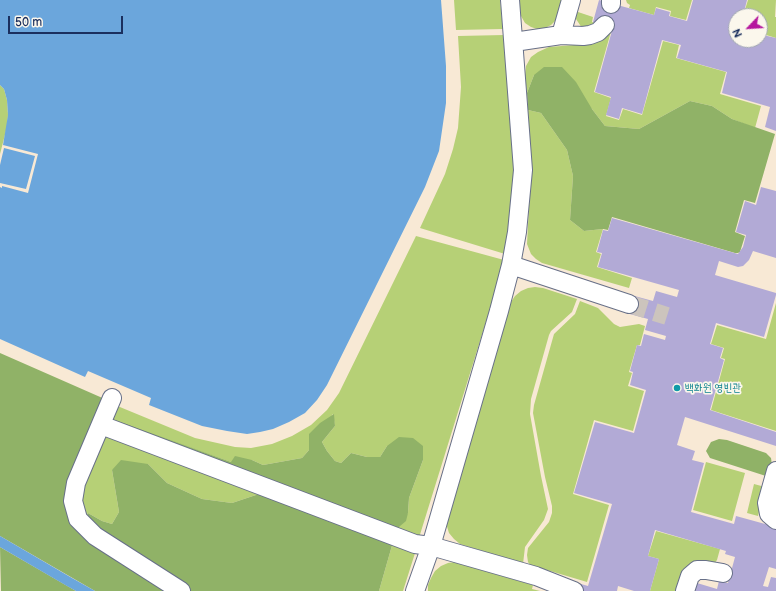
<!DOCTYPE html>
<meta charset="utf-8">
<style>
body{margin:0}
#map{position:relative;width:776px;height:591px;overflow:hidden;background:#f8e9d5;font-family:"Balsamiq Sans",sans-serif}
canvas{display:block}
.north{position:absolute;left:728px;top:8px;width:40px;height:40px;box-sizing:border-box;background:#fbf7ec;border:1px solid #a1a7b3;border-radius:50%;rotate:245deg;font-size:11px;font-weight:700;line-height:16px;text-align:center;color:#1b2f5e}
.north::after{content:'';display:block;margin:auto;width:14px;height:18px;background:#b5179e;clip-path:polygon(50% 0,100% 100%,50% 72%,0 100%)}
.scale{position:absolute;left:8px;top:16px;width:115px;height:18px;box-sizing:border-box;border:2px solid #1b2f5e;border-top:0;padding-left:5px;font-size:12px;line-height:14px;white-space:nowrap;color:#1b2f5e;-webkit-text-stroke:3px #fbf7ec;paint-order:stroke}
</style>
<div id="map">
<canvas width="776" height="591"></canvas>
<div class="north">N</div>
<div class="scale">50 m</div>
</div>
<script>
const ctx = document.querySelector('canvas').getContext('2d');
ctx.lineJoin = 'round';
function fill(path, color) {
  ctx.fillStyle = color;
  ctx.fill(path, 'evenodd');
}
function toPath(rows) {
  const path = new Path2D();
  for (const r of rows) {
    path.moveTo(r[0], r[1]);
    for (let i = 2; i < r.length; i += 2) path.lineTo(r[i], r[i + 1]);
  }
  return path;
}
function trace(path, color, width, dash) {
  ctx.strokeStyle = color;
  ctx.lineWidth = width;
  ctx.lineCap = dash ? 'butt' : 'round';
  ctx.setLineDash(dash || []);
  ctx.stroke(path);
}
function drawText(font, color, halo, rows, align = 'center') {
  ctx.font = font + ' "Balsamiq Sans","Poor Story",sans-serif';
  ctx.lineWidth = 3.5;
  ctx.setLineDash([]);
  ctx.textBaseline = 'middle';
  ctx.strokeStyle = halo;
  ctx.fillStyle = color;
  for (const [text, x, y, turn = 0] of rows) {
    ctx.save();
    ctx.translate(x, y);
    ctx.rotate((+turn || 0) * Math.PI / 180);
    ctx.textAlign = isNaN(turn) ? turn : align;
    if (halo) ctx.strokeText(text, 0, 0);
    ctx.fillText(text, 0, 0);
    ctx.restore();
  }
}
const green = toPath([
 [454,0,500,0,503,29,456,30],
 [519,0,563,0,556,20,551,25,545,28,537,29,531,27,525,23,521,16],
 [626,0,692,0,686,20,670,16,671,11,656,7,654,15,629,8,630,5,627,3],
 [748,0,776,0,775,17,776,17,776,38,763,34,761,39,760,39,760,16,743,16],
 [575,11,593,17,592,22,598,24,582,28,574,16],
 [612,28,594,92,611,98,606,116,619,120,623,109,642,115,663,41,679,45,676,58,726,72,720,94,761,106,755,128,732,119,712,106,690,101,639,129,605,126,592,109,534,75,527,93,525,76,526,66,531,57,538,52,549,47,587,44],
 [504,35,514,168,512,196,505,254,420,228,445,174,453,149,458,128,461,87,458,36],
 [0,85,4,89,7,100,8,115,7,127,0,154],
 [528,110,541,113,567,150,573,176,570,220,584,231,603,229,596,252,601,254,597,267,632,278,629,288,542,263,536,259,531,254,527,244,531,168],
 [416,236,504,260,498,283,418,541,393,532,408,513,409,498,423,460,387,446,380,457,367,457,351,453,341,463,335,461,327,451,322,442,335,426,333,414,309,450,302,458,263,465,252,460,231,462,115,421,107,422,115,405,195,438,235,447,251,448,272,444,292,436,311,425,327,410,339,393],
 [535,287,543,288,577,299,572,312,551,331,549,335,531,399,530,414,541,476,548,509,544,520,525,547,523,564,460,544,454,539,449,533,445,520,446,511,511,302,515,296,521,291,528,288],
 [580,301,598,308,614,324,620,327,639,324,645,326,640,345,637,345,629,372,632,373,628,386,644,391,633,431,594,420,573,494,609,505,587,582,530,565,528,562,527,555,528,548,549,522,552,513,552,506,545,477,533,413,534,405,554,334,575,314],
 [776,303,776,431,711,410,725,359,721,358,724,348,711,344,717,325,766,339],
 [107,434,265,492,232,503,202,499,167,483,148,464,112,470,119,512,112,524,102,521,88,513,86,521,78,490],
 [706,462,745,473,732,521,693,510],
 [754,484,765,487,758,516,747,513],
 [656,531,720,549,717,560,714,564,682,591,650,591,659,559,648,556],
 [393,542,416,550,403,591,379,591],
 [455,562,533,585,532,589,540,591,428,591,428,585,431,578,435,571,441,566,448,563]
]);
const forest = toPath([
 [544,67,562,67,576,82,592,109,605,126,639,129,690,101,712,106,732,119,775,134,755,203,744,200,735,232,745,236,740,252,738,253,735,253,612,217,608,230,603,229,584,231,570,220,573,176,567,150,541,113,528,110,527,93,534,75],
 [0,353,107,400,69,508,173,591,95,591,0,536],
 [334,414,335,426,322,442,327,451,335,461,341,463,351,453,367,457,380,457,387,446,399,437,413,438,423,446,423,460,409,498,408,513,406,521,393,532,113,425,115,420,231,462,235,456,252,460,263,465,302,458,309,450,309,434,320,423],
 [719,439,727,440,766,453,771,458,772,465,769,477,710,458,706,451,711,442],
 [121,460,148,464,167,483,202,499,232,503,265,492,393,542,379,591,189,591,86,521,88,513,102,521,112,524,119,512,112,470],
 [0,547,76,591,1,591]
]);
const water = toPath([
 [0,0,441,0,446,66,446,103,439,151,425,187,327,385,317,400,305,413,289,422,273,429,260,432,247,434,227,431,202,426,149,405,151,398,88,371,85,377,0,339,0,187,2,188,2,186,28,193,38,154,3,145,8,115,7,100,4,89,0,85],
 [4,148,35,156,26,189,0,183,0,165],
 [0,536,72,578,95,591,76,591,67,586,0,547]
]);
const building = toPath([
 [599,0,654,15,656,8,670,12,669,16,687,21,693,0,747,0,743,16,736,16,736,40,762,40,763,35,776,38,776,131,765,127,770,107,722,93,727,72,677,58,681,45,662,40,642,114,622,108,619,119,606,115,611,97,595,92,613,27,593,22],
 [761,187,776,191,776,258,753,251,749,260,743,266,738,267,719,261,715,275,776,293,776,295,764,337,716,323,710,344,723,348,720,358,724,360,710,410,776,432,776,446,685,417,677,445,695,451,692,460,704,463,691,512,734,524,736,516,776,527,776,569,769,567,763,586,768,587,771,577,776,578,776,591,695,591,697,583,717,589,719,581,728,583,735,557,725,554,726,551,655,530,648,556,659,559,650,591,634,591,618,586,617,591,579,591,581,584,588,586,612,504,574,493,595,422,634,433,646,390,630,385,633,372,630,371,637,345,641,346,644,334,665,340,666,336,645,330,648,319,626,313,631,295,653,301,656,291,677,297,679,290,598,267,602,253,597,252,603,230,608,231,612,218,738,254,743,247,746,235,736,232,745,201,756,205]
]);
const minorTunnel = toPath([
 [629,304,667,316]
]);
const minor = toPath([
 [611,4,611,0],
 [561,35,583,36,590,35,598,32,605,25],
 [514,42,561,35,571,0],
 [511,265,629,304],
 [112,398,76,483,73,501,78,519,95,536,181,591],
 [101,425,415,544,431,546,536,576,574,591],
 [776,471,767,503,769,514,776,520],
 [415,591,431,546,499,311,511,265,517,232,523,170,510,0],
 [685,591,690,576,697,570,706,570,723,573]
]);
const markers = [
 [677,388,4,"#0f9aa8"]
];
const cultureNames = [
 ["백화원 영빈관",685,388]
];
fill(green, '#b6d076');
fill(forest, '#90b267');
fill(water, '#6ba6dc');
fill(building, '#b2aad6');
trace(minorTunnel, '#ccc4bd', 18, [18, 9]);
trace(minor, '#687088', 20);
trace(minor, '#fff', 18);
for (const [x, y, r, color] of markers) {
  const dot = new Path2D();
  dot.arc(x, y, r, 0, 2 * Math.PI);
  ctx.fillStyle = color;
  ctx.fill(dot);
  trace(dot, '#fbf7ec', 1.5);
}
drawText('11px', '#0d838f', '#fbf7ec', cultureNames, 'left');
</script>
